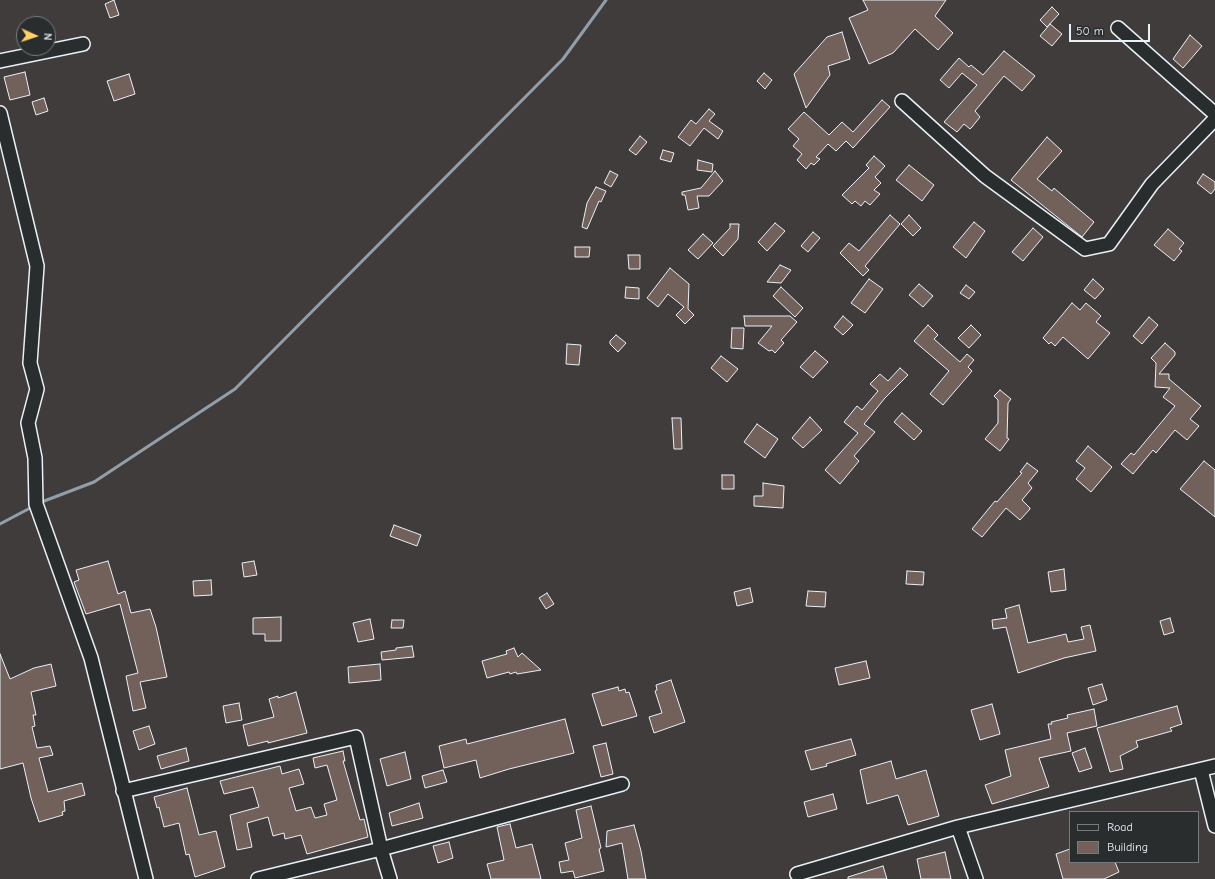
<!DOCTYPE html>
<style>
body{margin:0}
#map{position:relative;width:1215px;height:879px;overflow:hidden;background:#403c3b;font-family:"Comic Neue",sans-serif}
canvas{display:block}
.legend{position:absolute;left:1069px;top:811px;width:130px;height:52px;box-sizing:border-box;background:#2a2d2e;border:1px solid #767b7f;margin:0;padding:5px 7px;list-style:none;font-size:12px;color:#e8f1f8}
.legend li{display:flex;align-items:center;gap:8px;height:20px}
.legend b{width:20px;border:1px solid #767b7f}
.north{position:absolute;left:16px;top:16px;width:40px;height:40px;box-sizing:border-box;background:#2a2d2e;border:1px solid #767b7f;border-radius:50%;rotate:93deg;font-size:11px;font-weight:700;line-height:16px;text-align:center;color:#e8f1f8}
.north::after{content:'';display:block;margin:auto;width:14px;height:18px;background:#ffd166;clip-path:polygon(50% 0,100% 100%,50% 72%,0 100%)}
.scale{position:absolute;left:1069px;top:24px;width:81px;height:18px;box-sizing:border-box;border:2px solid #e8f1f8;border-top:0;padding-left:5px;font-size:12px;line-height:14px;white-space:nowrap;color:#e8f1f8;-webkit-text-stroke:3px #2a2d2e;paint-order:stroke}
</style>
<div id="map">
<canvas width="1215" height="879"></canvas>
<ul class="legend">
<li><b style="height:5px;background:#2a2d2e"></b>Road</li>
<li><b style="height:11px;background:#72605a"></b>Building</li>
</ul>
<div class="north">N</div>
<div class="scale">50 m</div>
</div>
<script>
const ctx = document.querySelector('canvas').getContext('2d');
ctx.lineJoin = 'round';
function toPath(rows) {
  const path = new Path2D();
  for (const r of rows) {
    path.moveTo(r[0], r[1]);
    for (let i = 2; i < r.length; i += 2) path.lineTo(r[i], r[i + 1]);
  }
  return path;
}
function trace(path, color, width, dash) {
  ctx.strokeStyle = color;
  ctx.lineWidth = width;
  ctx.lineCap = dash ? 'butt' : 'round';
  ctx.setLineDash(dash || []);
  ctx.stroke(path);
}
function fill(path, color) {
  ctx.fillStyle = color;
  ctx.fill(path, 'evenodd');
}
const stream = toPath([
 [39,503,94,482,235,389,563,59,606,0],
 [0,524,34,506]
]);
const building = toPath([
 [114,0,119,15,110,18,105,4,114,0],
 [863,0,946,0,935,16,953,33,938,50,915,29,893,53,869,64,849,18,868,10,863,0],
 [1052,7,1059,14,1047,27,1040,20,1052,7],
 [1050,24,1062,34,1052,46,1040,36,1050,24],
 [842,32,850,59,828,66,830,75,806,108,794,74,827,37,842,32],
 [1190,35,1202,46,1183,68,1173,59,1190,35],
 [1004,51,1035,76,1022,91,1004,76,975,111,980,117,972,127,970,129,964,124,957,132,944,122,977,85,962,73,949,88,940,80,959,58,969,67,971,65,983,75,1004,51],
 [25,72,30,95,10,100,4,77,25,72],
 [764,73,772,80,765,89,757,81,764,73],
 [129,74,135,94,114,101,107,81,129,74],
 [44,98,48,111,36,115,32,102,44,98],
 [882,100,890,107,853,148,846,141,836,151,828,144,816,157,820,159,814,165,811,163,806,169,797,160,802,154,793,146,799,139,788,129,804,112,829,135,842,122,853,132,882,100],
 [709,109,715,114,709,121,723,131,718,139,704,128,690,146,678,137,691,120,696,124,709,109],
 [640,136,647,142,636,155,629,150,640,136],
 [1047,137,1062,151,1037,179,1052,191,1054,188,1055,189,1094,222,1082,237,1011,180,1047,137],
 [663,150,674,153,671,162,660,159,663,150],
 [874,156,885,166,875,177,881,183,874,190,880,194,870,205,865,201,861,206,855,201,852,204,842,195,869,168,866,165,874,156],
 [698,160,713,164,712,172,697,170,698,160],
 [909,165,934,185,922,201,896,180,909,165],
 [610,171,618,175,611,187,604,183,610,171],
 [715,171,723,181,709,196,697,196,699,208,688,210,685,195,682,195,682,192,701,188,715,171],
 [1203,174,1215,182,1215,189,1211,194,1197,183,1203,174],
 [596,187,606,191,601,202,599,201,587,229,582,227,587,203,596,187],
 [890,215,900,224,865,266,869,270,863,276,840,253,849,243,859,251,890,215],
 [909,215,921,228,913,236,901,224,909,215],
 [974,222,985,231,966,258,953,247,974,222],
 [775,223,785,231,767,251,758,242,775,223],
 [730,224,739,224,738,239,723,256,713,246,730,228,730,224],
 [1033,228,1043,237,1023,261,1012,252,1033,228],
 [1168,229,1184,243,1179,249,1182,251,1174,261,1154,245,1168,229],
 [813,232,820,238,808,252,801,246,813,232],
 [703,234,713,243,698,259,688,250,703,234],
 [575,247,590,247,589,257,575,257,575,247],
 [628,255,640,255,640,269,629,269,628,255],
 [780,265,791,270,781,283,767,282,780,265],
 [670,268,689,284,688,309,694,315,685,324,676,315,684,307,668,294,658,307,647,298,670,268],
 [869,279,883,289,865,313,851,303,869,279],
 [1093,279,1104,289,1095,299,1084,290,1093,279],
 [919,284,933,296,923,307,909,295,919,284],
 [966,285,975,292,969,299,960,293,966,285],
 [626,287,639,288,639,299,625,298,626,287],
 [781,287,803,308,795,317,773,296,781,287],
 [1072,303,1080,310,1086,303,1101,316,1096,322,1110,333,1088,359,1063,337,1055,346,1051,342,1049,344,1043,338,1072,303],
 [744,316,790,316,797,322,781,340,784,343,775,353,772,350,769,351,758,343,772,326,745,326,744,316],
 [843,316,853,325,843,335,834,327,843,316],
 [1149,317,1158,325,1142,344,1133,336,1149,317],
 [928,325,938,335,934,339,960,362,967,354,974,360,968,367,972,371,943,405,930,394,949,371,914,341,928,325],
 [971,325,981,335,969,348,958,338,971,325],
 [732,328,744,328,743,349,731,348,732,328],
 [616,335,626,343,618,352,610,344,610,341,616,335],
 [1165,343,1175,352,1175,355,1159,374,1169,374,1169,379,1201,406,1190,419,1199,426,1187,440,1175,430,1156,453,1153,450,1133,474,1121,464,1131,453,1134,455,1175,406,1163,397,1170,388,1155,387,1156,363,1151,358,1165,343],
 [567,344,581,345,579,365,566,364,567,344],
 [815,351,828,362,813,378,800,367,815,351],
 [721,356,738,369,727,382,711,368,721,356],
 [900,368,908,375,885,398,864,424,875,432,854,456,859,461,840,484,825,470,858,433,844,422,857,406,862,410,878,391,870,384,880,374,888,381,900,368],
 [1000,390,1011,399,1008,403,1007,438,1009,439,1000,451,985,439,998,423,998,400,994,396,1000,390],
 [902,413,922,431,914,440,894,422,902,413],
 [810,417,822,430,803,448,792,438,810,417],
 [672,418,681,418,682,449,674,449,672,418],
 [757,424,778,439,765,458,744,442,757,424],
 [1088,446,1112,467,1091,492,1076,479,1085,468,1076,461,1088,446],
 [1204,461,1215,470,1215,517,1180,489,1204,461],
 [1027,463,1038,471,1028,483,1032,488,1022,500,1030,508,1030,509,1020,520,1006,508,982,537,972,529,995,501,997,502,1022,473,1020,472,1027,463],
 [722,475,734,475,734,489,722,489,722,475],
 [763,483,784,486,783,508,754,506,754,496,763,496,763,483],
 [394,525,421,535,417,546,390,536,394,525],
 [108,561,118,594,125,591,131,613,150,609,156,627,167,677,140,682,146,708,133,711,126,676,138,673,120,604,86,614,74,582,79,580,76,570,108,561],
 [254,561,257,575,244,577,242,563,254,561],
 [1064,569,1066,590,1051,592,1048,572,1064,569],
 [907,571,924,572,923,585,906,584,907,571],
 [211,580,212,595,194,596,193,581,211,580],
 [750,588,753,602,737,606,734,592,750,588],
 [808,591,826,592,825,607,806,606,808,591],
 [547,593,554,604,546,609,539,598,547,593],
 [1019,605,1028,643,1066,634,1068,642,1084,639,1081,627,1090,625,1096,651,1064,658,1018,673,1006,627,993,629,992,620,1007,618,1005,609,1019,605],
 [281,617,281,641,265,641,265,634,253,634,253,618,281,617],
 [1170,618,1174,632,1164,635,1160,621,1170,618],
 [370,619,374,639,358,642,353,623,370,619],
 [392,620,404,620,403,628,391,628,392,620],
 [412,646,414,657,382,660,381,652,396,650,396,648,412,646],
 [514,648,518,657,522,653,541,670,517,674,516,672,510,674,509,672,487,678,482,661,507,654,506,651,514,648],
 [0,654,10,679,34,668,51,664,56,686,31,692,36,715,33,715,35,726,32,727,37,748,50,746,53,755,39,758,48,792,82,783,85,795,64,801,65,811,62,812,63,815,39,822,31,798,23,763,0,769,0,654],
 [866,661,870,678,839,685,835,668,866,661],
 [380,664,381,680,349,683,348,667,380,664],
 [671,680,685,722,654,733,649,717,662,713,655,691,657,690,656,685,671,680],
 [1102,684,1107,700,1093,705,1088,688,1102,684],
 [618,687,619,691,625,689,626,693,629,692,637,716,602,726,592,694,618,687],
 [296,692,307,733,268,743,268,741,248,746,243,725,274,717,269,699,278,696,278,698,296,692],
 [239,703,242,720,226,723,223,706,239,703],
 [992,704,1000,734,980,740,971,710,992,704],
 [1177,706,1182,724,1170,728,1172,731,1136,741,1138,747,1120,756,1123,769,1110,772,1097,728,1177,706],
 [1094,709,1097,726,1067,733,1071,751,1039,758,1049,787,992,804,985,785,1011,776,1005,750,1051,739,1048,724,1052,724,1051,722,1068,718,1067,715,1094,709],
 [565,719,574,753,509,769,480,778,476,760,444,768,439,746,466,739,467,744,565,719],
 [149,726,155,744,139,750,133,731,149,726],
 [851,739,856,755,826,764,827,766,811,770,805,751,851,739],
 [606,743,613,774,601,777,593,746,606,743],
 [186,748,189,761,161,769,157,756,186,748],
 [1085,748,1092,768,1079,772,1072,753,1085,748],
 [343,751,345,761,343,761,360,820,364,819,368,837,307,854,301,835,285,839,284,833,273,836,268,817,247,823,252,847,237,850,230,815,259,807,253,787,224,794,220,781,280,766,282,774,299,769,304,784,289,788,293,801,296,811,311,807,315,818,327,815,324,804,337,800,327,765,315,768,313,758,343,751],
 [405,752,411,779,387,786,380,759,405,752],
 [891,761,896,779,926,770,939,816,908,825,898,795,867,804,860,770,891,761],
 [443,770,447,782,425,788,422,776,443,770],
 [187,788,199,835,216,831,225,867,195,877,189,854,186,855,179,823,164,827,159,807,157,808,154,797,187,788],
 [833,794,837,809,808,817,804,802,833,794],
 [419,803,423,818,392,826,389,813,419,803],
 [591,806,601,848,599,849,604,871,575,878,573,871,561,873,559,862,569,860,565,843,582,838,576,810,591,806],
 [510,824,516,848,532,844,541,879,491,879,487,864,504,860,497,827,510,824],
 [634,825,641,851,646,879,628,879,622,843,606,847,607,831,634,825],
 [449,842,453,858,438,863,433,846,449,842],
 [1070,849,1070,862,1115,862,1119,872,1104,879,1063,879,1056,854,1070,849],
 [945,852,951,879,921,879,917,859,945,852],
 [883,866,887,879,848,879,848,877,883,866]
]);
const minor = toPath([
 [1118,28,1215,114],
 [0,61,83,44],
 [902,101,985,176,1085,249,1109,244,1152,184,1215,119],
 [0,113,37,266,30,363,37,389,28,423,35,458,36,504,91,658,146,879],
 [1201,770,1215,826],
 [123,791,356,737,381,849,390,879],
 [958,827,976,879],
 [797,874,958,827,1215,766],
 [258,879,381,849,622,784]
]);
trace(stream, '#929ea9', 3);
fill(building, '#72605a');
trace(building, '#e8f1f8', 1);
trace(minor, '#e8f1f8', 16);
trace(minor, '#2a2d2e', 13);
</script>
